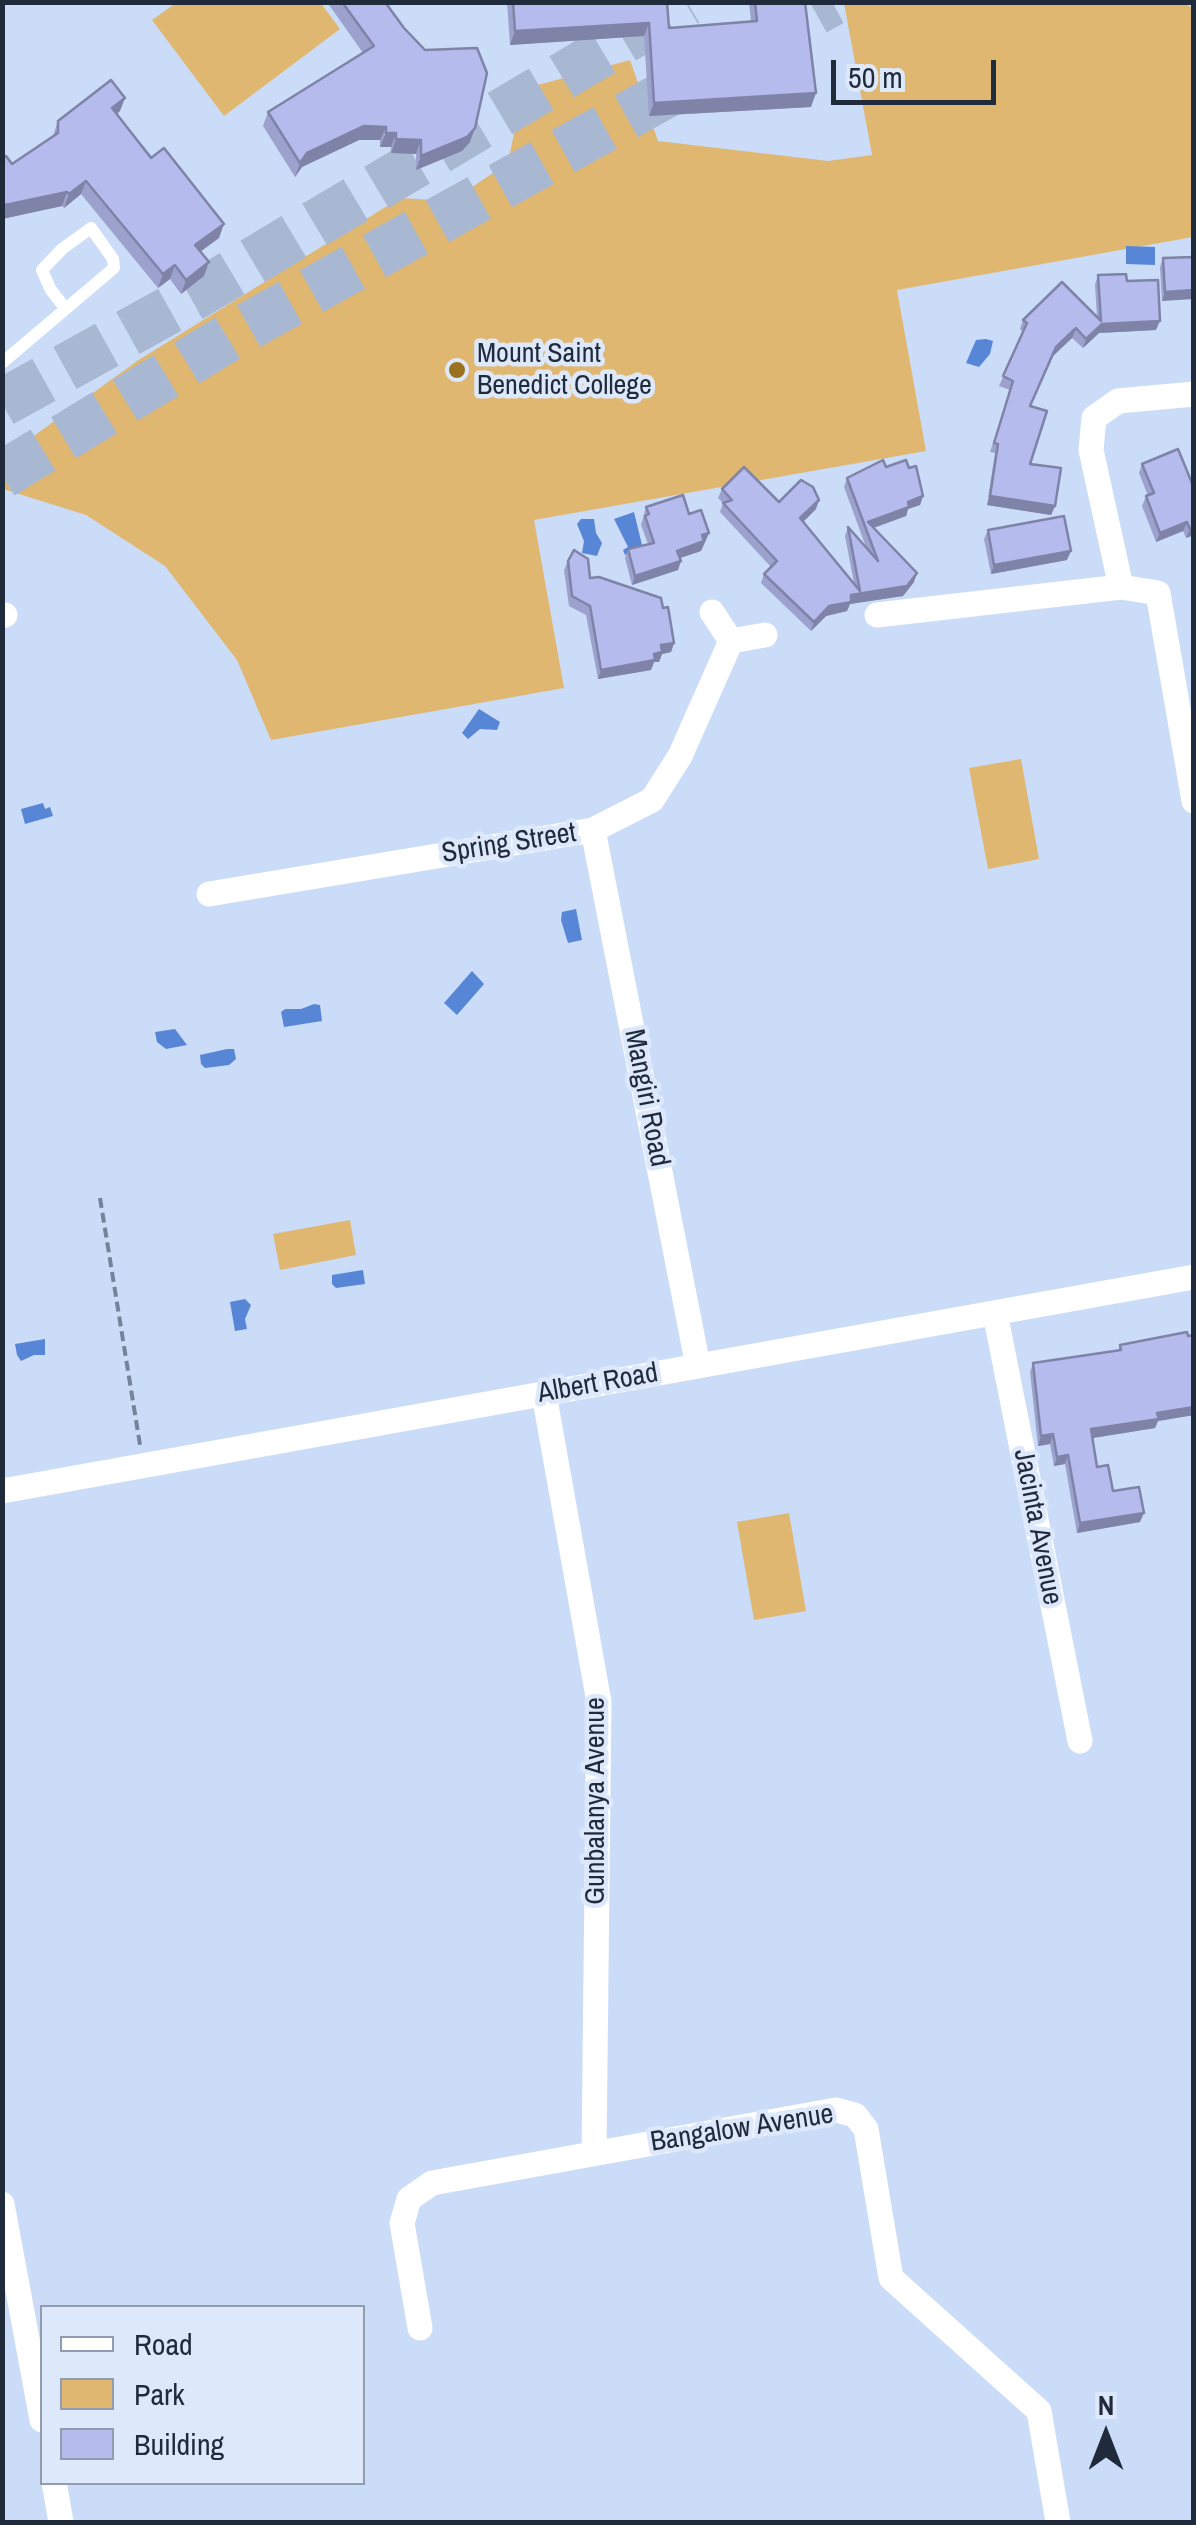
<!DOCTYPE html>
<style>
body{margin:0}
#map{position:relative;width:1196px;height:2525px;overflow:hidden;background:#cadcf8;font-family:"Archivo Narrow",sans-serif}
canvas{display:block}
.frame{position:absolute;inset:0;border:5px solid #1f2a3b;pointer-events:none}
.legend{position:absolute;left:40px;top:2305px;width:325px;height:180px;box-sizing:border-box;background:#dde8fb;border:2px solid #919cae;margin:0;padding:12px 18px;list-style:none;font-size:30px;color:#1f2a3b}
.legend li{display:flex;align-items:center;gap:20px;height:50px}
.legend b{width:50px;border:2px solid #919cae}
.north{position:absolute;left:1056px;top:2385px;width:100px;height:100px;-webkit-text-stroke:8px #dde8fb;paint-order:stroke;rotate:0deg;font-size:28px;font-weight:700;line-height:40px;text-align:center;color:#1f2a3b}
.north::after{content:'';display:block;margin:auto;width:35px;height:45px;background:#1f2a3b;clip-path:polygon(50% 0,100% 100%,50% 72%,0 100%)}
.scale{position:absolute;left:831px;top:60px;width:165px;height:45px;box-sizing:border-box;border:5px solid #1f2a3b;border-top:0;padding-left:12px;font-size:30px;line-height:35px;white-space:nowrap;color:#1f2a3b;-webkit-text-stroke:8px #dde8fb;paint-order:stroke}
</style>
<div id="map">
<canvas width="1196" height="2525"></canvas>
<div class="frame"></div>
<ul class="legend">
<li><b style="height:12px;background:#fff"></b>Road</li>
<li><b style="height:28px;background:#e0b770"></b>Park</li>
<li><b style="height:28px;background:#b6bbee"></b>Building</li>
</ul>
<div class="north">N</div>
<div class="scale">50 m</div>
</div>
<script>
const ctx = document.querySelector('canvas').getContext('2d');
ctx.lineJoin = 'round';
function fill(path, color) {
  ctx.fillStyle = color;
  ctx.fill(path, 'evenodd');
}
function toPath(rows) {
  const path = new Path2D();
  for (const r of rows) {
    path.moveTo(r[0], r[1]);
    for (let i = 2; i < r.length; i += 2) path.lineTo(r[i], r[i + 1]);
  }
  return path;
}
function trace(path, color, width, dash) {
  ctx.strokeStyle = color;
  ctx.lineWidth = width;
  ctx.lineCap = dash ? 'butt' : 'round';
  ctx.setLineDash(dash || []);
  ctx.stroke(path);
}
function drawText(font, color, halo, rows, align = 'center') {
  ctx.font = font + ' "Archivo Narrow",sans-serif';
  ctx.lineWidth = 9;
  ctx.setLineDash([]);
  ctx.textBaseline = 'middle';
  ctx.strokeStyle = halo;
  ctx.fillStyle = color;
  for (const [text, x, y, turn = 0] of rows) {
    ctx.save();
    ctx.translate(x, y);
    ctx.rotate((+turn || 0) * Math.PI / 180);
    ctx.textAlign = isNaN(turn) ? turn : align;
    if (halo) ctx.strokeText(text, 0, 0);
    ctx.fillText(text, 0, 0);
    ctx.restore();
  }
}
const green = toPath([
 [320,2,340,29,224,116,152,20,176,3],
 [1183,2,1193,9,1193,237,897,290,926,451,534,520,564,688,271,740,237,660,165,566,86,515,3,489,2,459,137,361,400,198,451,201,508,163,523,89,630,60,658,141,828,161,872,155,844,3],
 [1021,759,1039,859,988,869,969,768],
 [350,1220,356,1255,280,1270,273,1234],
 [789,1513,806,1611,754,1620,737,1522]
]);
const water = toPath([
 [1126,246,1155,247,1155,265,1126,264],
 [986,339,993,341,990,354,979,367,966,363,976,340],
 [634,512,643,549,625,555,623,550,628,547,614,519],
 [581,519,594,519,596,533,602,543,597,556,582,553,584,541,577,524],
 [479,709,500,722,497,730,480,729,468,739,462,733],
 [43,803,45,809,50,807,53,816,25,824,21,809],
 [576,909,582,940,568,943,561,920,562,912],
 [472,971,484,984,457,1015,444,1003],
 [314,1004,320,1005,322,1021,284,1027,281,1012,285,1009,301,1009],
 [175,1029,187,1045,166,1049,157,1042,155,1032],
 [227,1049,234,1049,236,1059,229,1065,205,1068,201,1064,200,1055],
 [363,1270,365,1284,336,1288,332,1284,332,1275],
 [245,1299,251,1305,245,1319,247,1329,235,1331,230,1302],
 [45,1339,45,1355,34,1355,21,1361,17,1355,15,1344]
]);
const highwayTunnel = toPath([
 [2,403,198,294,687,2],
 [2,475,236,333,832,2]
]);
const path = toPath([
 [100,1198,140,1445]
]);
const lane = toPath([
 [2,363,114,268,113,259,91,228,62,249,42,270,51,290,65,308]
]);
const street = toPath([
 [1194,394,1118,401,1094,418,1091,450,1121,587,1158,593,1194,801],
 [712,612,731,641],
 [877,615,1121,587],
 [2,616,5,615],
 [593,830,698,1366],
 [209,894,593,830,652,800,680,756,731,641,765,635],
 [995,1313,1080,1741],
 [544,1394,599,1702,594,2153],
 [2,1491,1194,1277],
 [2,2204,42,2420],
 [420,2328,402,2223,409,2199,432,2183,836,2110,855,2115,866,2129,891,2278,1039,2411,1058,2522],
 [54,2482,61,2522]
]);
const wall = toPath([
 [327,2,385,2,470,142,462,151,416,170,416,154,391,153,391,147,380,147,380,140,359,140,302,167,295,177,263,126,268,112,363,53],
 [507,2,667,2,669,28,751,21,749,2,805,2,811,107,649,116,644,36,510,45],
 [120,111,117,114,219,238,200,252,204,276,181,294,170,279,158,288,81,194,64,208,62,206,2,219,2,159,12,164,53,136,58,121],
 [1194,257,1162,301,1160,267,1163,258],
 [1098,275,1127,281,1156,330,1099,333,1083,348,1072,338,1053,356,1030,406,1030,464,1055,506,1051,515,987,505,995,453,990,452,1010,390,999,386,1023,332,1020,329,1023,320,1097,317,1095,285],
 [1142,464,1194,488,1194,535,1186,538,1183,531,1156,542,1142,506,1146,496,1148,496,1139,473],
 [886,467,909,468,923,496,920,505,908,509,906,516,874,528,914,582,903,596,850,604,847,611,826,616,811,631,761,583,764,574,771,567,720,512,723,503,718,498,722,489,816,509,803,522,854,583,845,536,848,527,866,547,844,487,847,478],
 [646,507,689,514,709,533,701,551,680,558,678,570,632,585,625,558,628,549,648,544,641,525],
 [988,530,1067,560,991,574,984,539],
 [568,561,590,578,663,608,674,643,671,652,662,654,659,662,654,662,651,670,598,679,586,615,569,606,564,570],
 [1194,1335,1194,1415,1158,1421,1155,1428,1092,1438,1097,1467,1113,1491,1140,1522,1077,1533,1065,1464,1054,1466,1050,1444,1038,1446,1030,1372,1033,1363,1118,1351,1120,1345]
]);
const shadedWall = toPath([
 [649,23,644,36,510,45,515,31],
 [816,93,811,107,649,116,654,103],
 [125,98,120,111,107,122,112,108],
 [364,126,386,127,380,140,359,140,302,167,295,177,300,163,307,153],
 [475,128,470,142,462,151,416,170,421,156],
 [386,133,396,133,391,147,380,147],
 [396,139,421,140,416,154,391,153],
 [86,181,81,194,64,208,69,194],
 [67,192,62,206,2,219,5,205],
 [224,224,219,238,190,259,195,245],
 [209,262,204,276,181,294,186,280],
 [175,265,170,279,158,288,163,274],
 [1194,290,1194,299,1162,301,1165,292],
 [1160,321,1156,330,1099,333,1083,348,1086,339,1102,324],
 [1076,328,1072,338,1053,356,1026,416,1056,347],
 [923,496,920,505,908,509,906,516,867,530,868,522,908,502],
 [990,496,1055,506,1051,515,987,505],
 [819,500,816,509,797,528,800,518],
 [1187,522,1183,531,1156,542,1160,533],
 [1194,527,1194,535,1186,538,1190,529],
 [709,533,701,551,674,560,677,551],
 [1071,551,1067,560,991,574,994,565],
 [681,561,678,570,632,585,635,576],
 [917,573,914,582,903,596,850,604,847,611,826,616,811,631,814,622,829,606,851,595],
 [674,643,671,652,662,654,659,662,654,662,651,670,598,679,601,670,654,654,661,645],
 [1194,1407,1194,1415,1158,1421,1155,1428,1087,1439,1091,1429,1157,1413],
 [1053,1434,1050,1444,1038,1446,1041,1436],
 [1068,1455,1065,1464,1054,1466,1057,1457],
 [1144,1513,1140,1522,1077,1533,1080,1523]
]);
const building = toPath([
 [342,2,385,2,404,28,425,50,477,48,487,73,475,128,467,137,421,156,421,140,396,139,396,133,386,133,386,127,364,126,307,153,300,163,268,112,374,46,342,2],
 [513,2,667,2,669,28,757,21,755,2,805,2,816,93,654,103,649,23,515,31,513,2],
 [111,80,125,98,112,108,151,158,164,148,224,224,195,245,209,262,186,280,175,265,163,274,86,181,69,194,67,192,5,205,2,202,2,159,6,156,12,164,58,133,58,121,111,80],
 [1194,257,1194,290,1165,292,1163,258,1194,257],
 [1126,274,1127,281,1158,280,1160,321,1102,324,1086,339,1076,328,1056,347,1030,406,1047,411,1030,464,1061,468,1055,506,990,496,998,444,994,443,1013,381,1003,376,1027,323,1023,320,1062,282,1101,321,1098,275,1126,274],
 [1178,449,1194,488,1194,527,1190,529,1187,522,1160,533,1146,496,1154,493,1142,464,1178,449],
 [883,460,886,467,906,460,909,468,916,466,923,496,908,502,909,507,868,522,917,573,907,586,851,595,851,602,829,606,814,622,764,574,777,561,723,503,732,500,722,489,744,467,779,502,801,480,813,487,819,500,800,518,860,591,848,527,878,561,847,478,883,460],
 [683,495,689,514,701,510,709,533,702,535,704,541,677,551,681,561,635,576,628,549,654,543,645,516,649,514,646,507,683,495],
 [1064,516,1071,551,994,565,988,530,1064,516],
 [574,550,588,559,590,578,599,577,661,598,663,608,668,607,674,643,661,645,662,652,654,654,655,660,601,670,590,606,572,596,568,561,574,550],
 [1187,1332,1188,1336,1194,1335,1194,1407,1157,1413,1159,1419,1091,1429,1097,1467,1108,1465,1113,1491,1139,1487,1144,1513,1080,1523,1068,1455,1057,1457,1053,1434,1041,1436,1033,1363,1121,1350,1120,1345,1187,1332]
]);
const markers = [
 [457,370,10,"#9a711f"]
];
const poiNames = [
 ["Mount Saint",477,354],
 ["Benedict College",477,386]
];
const streetNames = [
 ["Spring Street",509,844,-9],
 ["Mangiri Road",646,1098,79],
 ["Albert Road",598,1384,-10],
 ["Jacinta Avenue",1037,1527,79],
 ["Gunbalanya Avenue",596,1801,-90],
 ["Bangalow Avenue",742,2129,-9]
];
fill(green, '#e0b770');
fill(water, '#5786d6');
trace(highwayTunnel, '#a8b8d2', 48, [48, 24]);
trace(path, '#75839a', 4, [10, 5]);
trace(lane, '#fff', 12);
trace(street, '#fff', 25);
fill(wall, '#9da1cd');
fill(shadedWall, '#7f83a7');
fill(building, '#b6bbee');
trace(building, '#7f83a7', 2.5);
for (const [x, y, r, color] of markers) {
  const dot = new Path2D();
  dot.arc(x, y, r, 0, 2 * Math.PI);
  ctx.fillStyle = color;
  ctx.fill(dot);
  trace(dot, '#dde8fb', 4);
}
drawText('28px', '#1f2a3b', '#dde8fb', poiNames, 'left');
drawText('28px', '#1f2a3b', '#dde8fb', streetNames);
</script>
